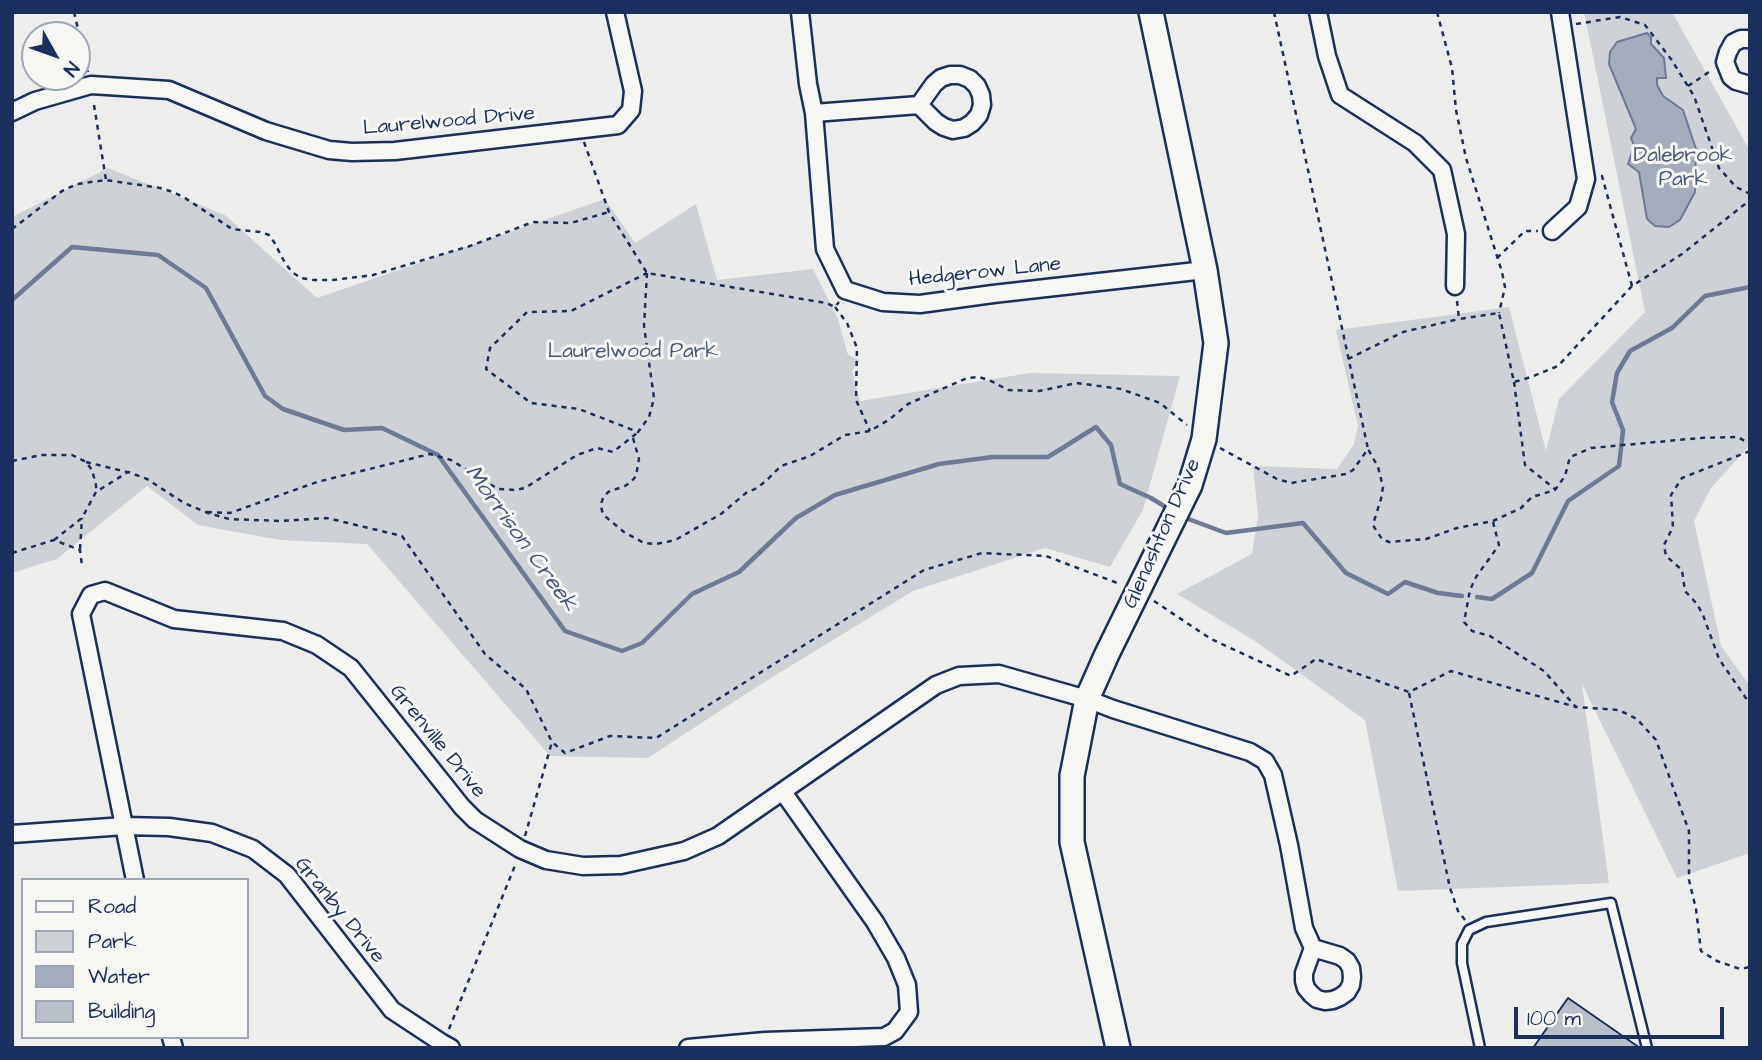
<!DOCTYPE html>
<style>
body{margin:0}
#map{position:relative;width:1762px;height:1060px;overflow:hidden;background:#edeeec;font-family:"Architects Daughter",sans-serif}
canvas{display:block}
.frame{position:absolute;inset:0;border:14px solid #1b2f5e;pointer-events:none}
.legend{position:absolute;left:21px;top:878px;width:228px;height:161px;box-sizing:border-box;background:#f6f6f2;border:2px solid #9ea6b7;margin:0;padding:9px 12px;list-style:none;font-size:21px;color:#1b2f5e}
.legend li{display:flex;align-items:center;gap:14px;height:35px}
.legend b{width:35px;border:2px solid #9ea6b7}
.north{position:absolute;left:21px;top:21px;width:70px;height:70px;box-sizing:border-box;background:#f6f6f2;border:2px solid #9ea6b7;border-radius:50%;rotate:130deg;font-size:19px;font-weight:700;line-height:28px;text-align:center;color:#1b2f5e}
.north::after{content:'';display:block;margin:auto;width:24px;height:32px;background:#1b2f5e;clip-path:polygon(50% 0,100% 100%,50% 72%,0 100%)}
.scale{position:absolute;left:1514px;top:1007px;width:210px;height:32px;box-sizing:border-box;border:4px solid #1b2f5e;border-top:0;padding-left:9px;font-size:21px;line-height:24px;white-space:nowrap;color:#1b2f5e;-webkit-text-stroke:5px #f6f6f2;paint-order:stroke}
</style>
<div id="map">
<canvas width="1762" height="1060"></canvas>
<div class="frame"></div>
<ul class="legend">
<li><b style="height:9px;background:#f6f6f2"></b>Road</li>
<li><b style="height:19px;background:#ced2d7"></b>Park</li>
<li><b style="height:19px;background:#a5acbc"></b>Water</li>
<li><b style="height:19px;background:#b9bfc8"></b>Building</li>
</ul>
<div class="north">N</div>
<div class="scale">100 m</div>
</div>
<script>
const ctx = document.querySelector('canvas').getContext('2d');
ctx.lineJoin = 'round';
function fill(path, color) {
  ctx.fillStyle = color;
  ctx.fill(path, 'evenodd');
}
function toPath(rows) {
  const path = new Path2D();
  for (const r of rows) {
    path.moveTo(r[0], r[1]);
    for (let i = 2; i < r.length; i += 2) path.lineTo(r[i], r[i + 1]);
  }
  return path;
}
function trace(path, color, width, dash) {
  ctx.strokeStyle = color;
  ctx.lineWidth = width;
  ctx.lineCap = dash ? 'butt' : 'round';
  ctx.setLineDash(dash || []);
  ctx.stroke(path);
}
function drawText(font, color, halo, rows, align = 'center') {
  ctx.font = font + ' "Architects Daughter",sans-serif';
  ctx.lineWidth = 6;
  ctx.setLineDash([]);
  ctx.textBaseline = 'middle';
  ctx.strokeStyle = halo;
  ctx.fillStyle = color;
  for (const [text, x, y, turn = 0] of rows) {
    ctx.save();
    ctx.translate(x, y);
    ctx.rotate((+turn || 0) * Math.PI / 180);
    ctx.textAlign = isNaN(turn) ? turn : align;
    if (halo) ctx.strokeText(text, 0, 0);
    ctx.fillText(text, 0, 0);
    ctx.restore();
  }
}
const green = toPath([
 [1584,12,1672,12,1750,151,1750,445,1711,488,1694,521,1721,646,1750,686,1750,853,1677,878,1582,684,1609,883,1398,891,1365,720,1255,641,1177,594,1252,554,1258,515,1253,466,1337,469,1354,444,1358,426,1336,330,1509,307,1546,451,1559,399,1645,312],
 [108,168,225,215,317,298,605,199,635,243,696,204,717,280,813,269,838,319,848,355,859,360,852,371,860,401,1030,373,1180,376,1143,510,1110,567,1045,548,913,591,758,686,648,758,550,756,367,544,280,540,198,525,147,486,57,559,12,573,12,217]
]);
const water = toPath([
 [1647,33,1651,37,1651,44,1664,58,1666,78,1657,78,1657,85,1663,96,1683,110,1696,149,1695,192,1680,220,1669,227,1655,226,1647,219,1639,172,1628,164,1634,146,1631,138,1636,129,1609,64,1610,52,1617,42,1647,33]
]);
const stream = toPath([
 [12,300,72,247,158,255,206,288,265,396,283,409,344,430,382,428,438,455,565,631,622,651,642,643,692,594,739,572,796,518,835,495,939,464,993,457,1048,457,1096,427,1111,445,1120,484,1151,498,1169,509],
 [1183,517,1226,533,1303,523,1346,573,1388,594,1405,582,1438,593,1462,596],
 [1477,597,1492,599,1532,573,1568,501,1619,466,1623,430,1612,402,1617,373,1630,351,1672,328,1705,296,1750,287]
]);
const building = toPath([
 [1568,998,1640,1048,1533,1048,1568,998]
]);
const path = toPath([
 [74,12,88,72],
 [1274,12,1368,449],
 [1437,12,1452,68,1456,110,1466,158,1502,272,1505,287,1499,313],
 [1576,24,1620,17,1645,25,1671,59,1694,96,1719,168,1736,187,1750,194],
 [1688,86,1712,70],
 [94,105,106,180],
 [584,142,609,212,647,273,826,303,835,307,839,302],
 [1601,176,1602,176,1632,286],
 [12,229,62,191,77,184,106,180,160,188,173,192,185,198,232,229,260,232,269,235,274,242,285,263,292,272,301,278,314,280,333,280,373,275,470,246,533,222,571,223,609,212],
 [1497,258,1525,231,1538,231],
 [647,273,644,326,654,398,649,417,638,432,579,409,531,403,486,369,490,348,527,312,571,311,647,273],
 [1457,301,1459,319,1499,313,1514,382,1531,377,1558,366,1632,286,1682,254,1750,200],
 [835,307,847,323,857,348,856,400,870,431],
 [1348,359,1403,332,1459,319],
 [1514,382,1525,465,1555,489],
 [633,438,639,459,636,476,631,482,625,486,608,492,603,498,601,504,602,511,606,517,624,532,644,543,655,544,667,542,677,539,721,514,746,493,757,488,767,480,781,466,810,456,845,435,870,431,890,419,908,404,967,378,979,377,991,381,1008,390,1039,391,1077,383,1121,389,1160,403,1187,425],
 [1220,448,1277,479,1291,483,1346,474,1353,470,1368,449,1378,467,1383,487,1381,499,1374,521,1374,527,1382,539,1389,542,1426,539,1457,528,1493,521,1521,508,1532,497,1555,490,1565,476,1570,457,1591,448,1700,438,1738,437,1750,444],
 [1750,451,1682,478,1671,495,1673,527,1664,545,1666,556,1682,570,1685,591,1697,604,1703,615,1719,659,1750,704],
 [12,461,42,455,72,455,86,462,92,470,96,485,96,492],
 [86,462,127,472],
 [207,512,230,513,317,482,430,454,451,460,498,489,516,490,525,488,577,455,597,448,613,452,637,433],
 [1493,522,1499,545,1476,577,1470,590,1464,622,1472,631,1490,636,1544,671,1576,707,1619,710,1637,719,1656,740,1689,831,1689,880,1696,909,1701,951,1717,961,1740,969,1750,967],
 [54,540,82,518,96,492,128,472,147,479,184,503,208,513,229,519,281,521,327,518,402,536,485,654,526,689,552,742,565,753,610,736,656,738,924,570,982,553,1046,556,1120,584],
 [80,549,82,518],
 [12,553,54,540,80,550,82,566],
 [1154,601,1211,639,1291,676,1316,659,1409,692,1451,671,1576,707],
 [1409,693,1450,888,1458,911,1465,920],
 [525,836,552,742],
 [449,1029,516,863]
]);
const lane = toPath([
 [1480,1048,1462,963,1462,944,1469,930,1486,922,1611,903,1647,1048]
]);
const street = toPath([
 [800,12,808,84,814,113,825,249,845,290,883,302,920,304,993,294,1205,270],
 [1318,12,1327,56,1340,95,1415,143,1442,170,1456,234,1455,286],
 [1750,39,1741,39,1733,43,1728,52,1725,62,1731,77,1736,81,1750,85],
 [12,112,35,101,91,85,169,90,266,131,329,150,352,152,395,151,618,125,631,110,633,91,615,12],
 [814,113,919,105,936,122,944,127,953,130,964,128,972,123,979,115,982,105,981,95,977,86,970,79,960,75,950,75,941,78,934,84,919,105],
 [1552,231,1578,207,1586,179,1560,12],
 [12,834,124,826,169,827,212,833,253,849,287,875,392,1010,442,1043,451,1048],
 [135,880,81,614,91,595,105,591,174,619,283,631,317,645,351,668,462,807,475,820,520,849,546,860,583,866,621,865,684,851,718,836,936,685,959,676,999,674,1087,699,1113,709,1250,752,1265,761,1273,775,1289,845,1304,928,1313,948],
 [1313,948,1340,956,1347,961,1351,968,1352,977,1351,985,1347,992,1340,997,1333,1000,1325,1001,1317,999,1311,994,1306,988,1304,981,1304,973,1313,948],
 [171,1037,174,1048],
 [688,1048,765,1041,884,1037,895,1031,909,1012,907,985,896,958,875,922,783,792]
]);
const secondary = toPath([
 [1118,1048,1072,842,1072,776,1087,699,1107,654,1190,485,1204,439,1216,343,1205,270,1151,12]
]);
const streetNames = [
 ["Laurelwood Drive",449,122,-5],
 ["Hedgerow Lane",985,273,-6],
 ["Glenashton Drive",1163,534,-66],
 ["Grenville Drive",437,742,51],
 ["Granby Drive",339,911,51]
];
const parkNames = [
 ["Dalebrook",1683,157],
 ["Park",1683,181],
 ["Laurelwood Park",633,353]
];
const waterNames = [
 ["Morrison Creek",520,539,54]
];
fill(green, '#ced2d7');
fill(water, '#a5acbc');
trace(water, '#6e7a96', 2);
trace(stream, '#6e7a96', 4.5);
fill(building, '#b9bfc8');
trace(building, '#1b2f5e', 2);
trace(lane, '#1b2f5e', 13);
trace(street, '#1b2f5e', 21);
trace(secondary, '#1b2f5e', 28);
trace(path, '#1b2f5e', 2.5, [5, 5]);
trace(lane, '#f6f6f2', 8);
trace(street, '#f6f6f2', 16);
trace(secondary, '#f6f6f2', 23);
drawText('21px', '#1b2f5e', '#f6f6f2', streetNames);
drawText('21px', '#48587c', '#f6f6f2', parkNames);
drawText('italic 23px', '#44547a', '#f6f6f2', waterNames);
</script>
